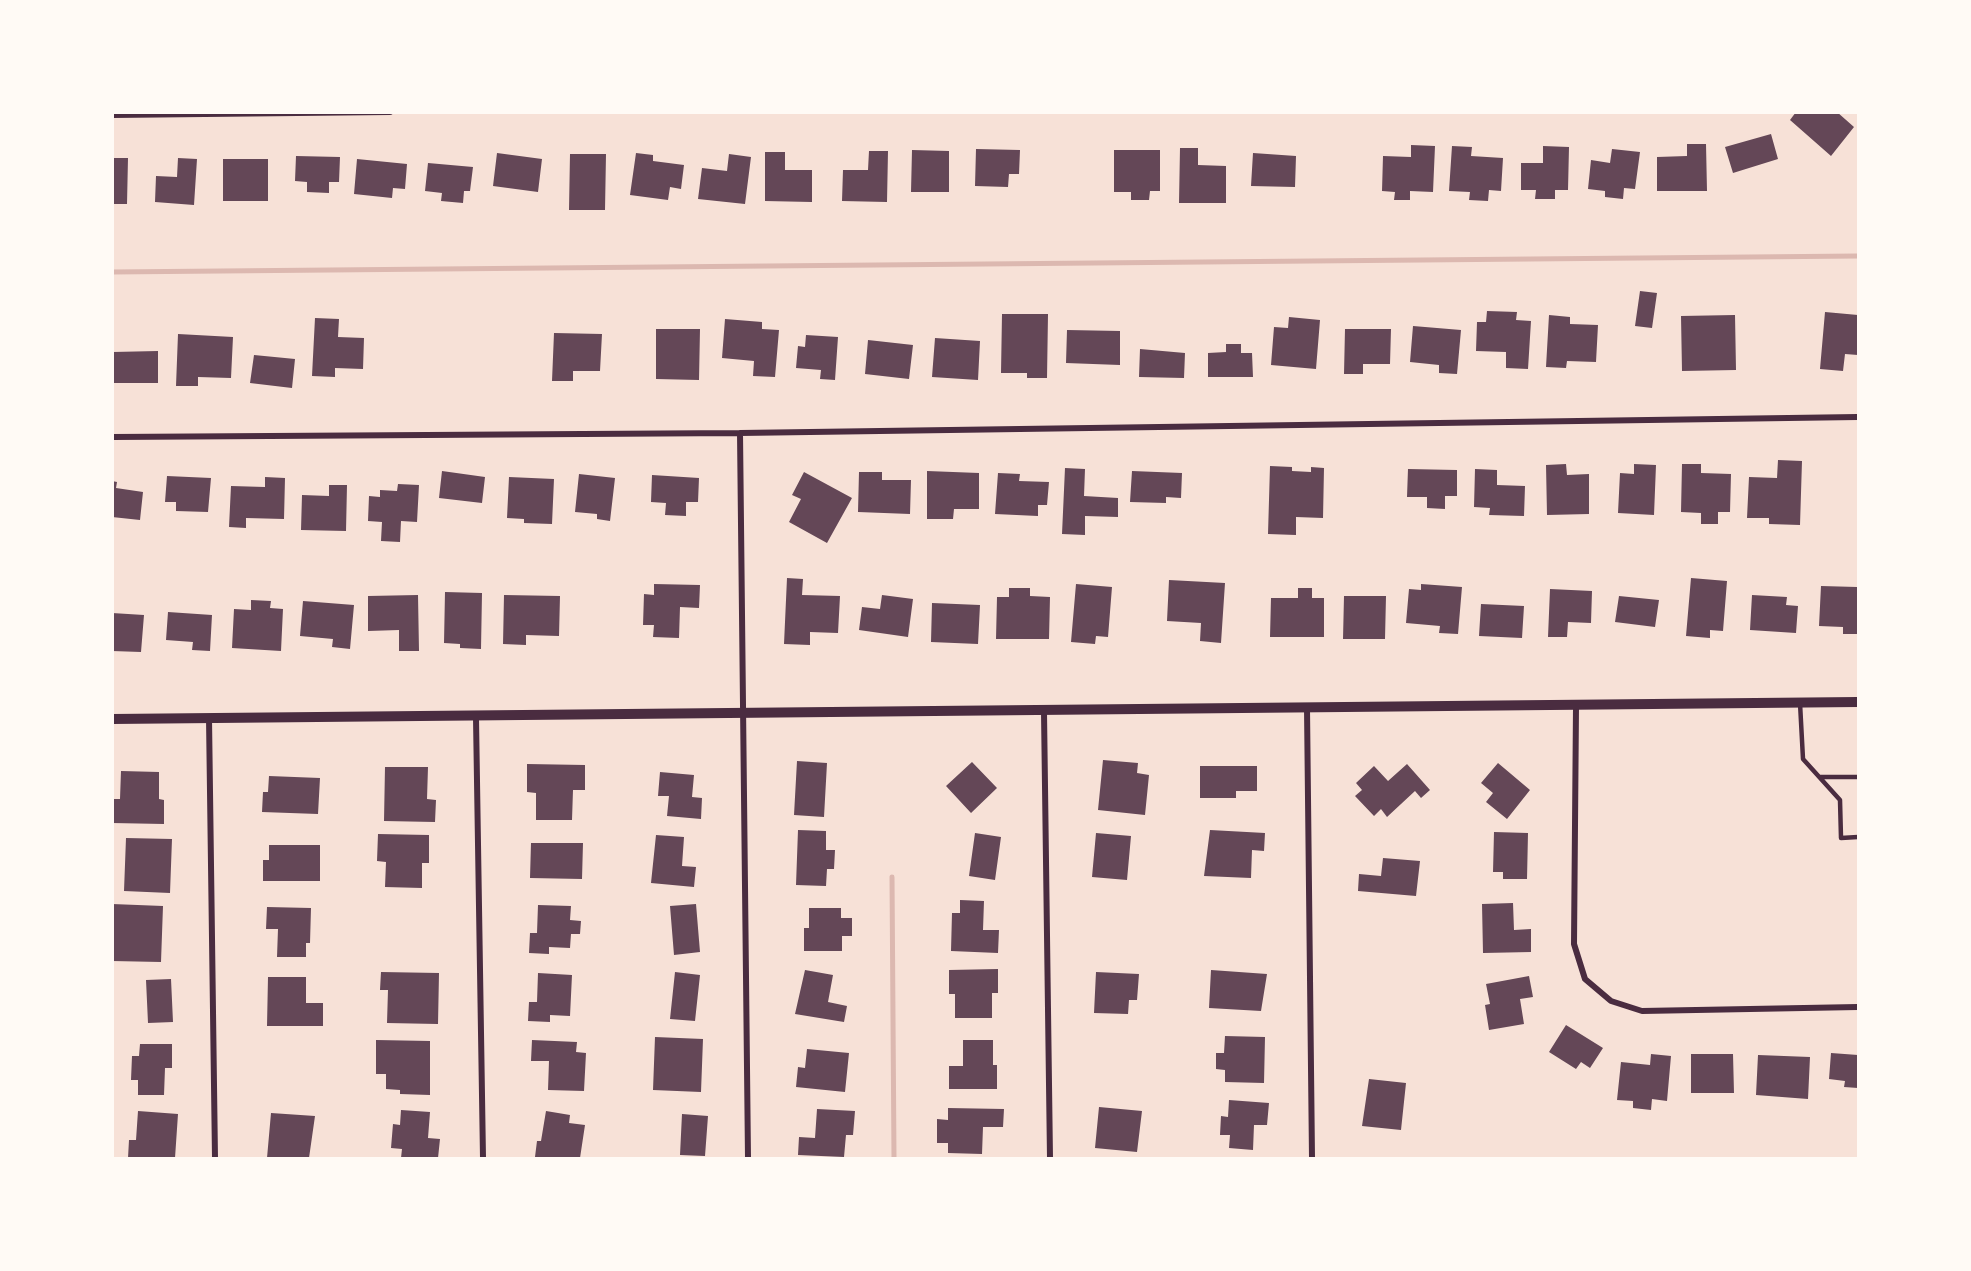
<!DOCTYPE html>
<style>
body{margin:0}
#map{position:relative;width:1971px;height:1271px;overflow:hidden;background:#f7e1d7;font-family:Raleway,sans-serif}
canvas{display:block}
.frame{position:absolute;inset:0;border:114px solid #fffaf5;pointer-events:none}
</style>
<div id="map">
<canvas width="1971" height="1271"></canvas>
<div class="frame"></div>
</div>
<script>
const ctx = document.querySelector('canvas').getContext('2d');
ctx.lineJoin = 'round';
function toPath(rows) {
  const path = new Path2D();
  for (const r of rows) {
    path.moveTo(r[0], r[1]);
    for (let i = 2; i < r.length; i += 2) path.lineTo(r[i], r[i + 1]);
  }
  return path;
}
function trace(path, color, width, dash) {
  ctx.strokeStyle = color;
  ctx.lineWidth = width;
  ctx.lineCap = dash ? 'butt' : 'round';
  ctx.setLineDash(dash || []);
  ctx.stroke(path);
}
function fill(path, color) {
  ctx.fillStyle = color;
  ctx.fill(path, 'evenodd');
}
const stream = toPath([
 [112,272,1858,256],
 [892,877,894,1158]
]);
const building = toPath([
 [1796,112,1837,112,1854,127,1831,156,1790,120],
 [1771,134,1778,159,1733,173,1725,147],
 [1687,144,1706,144,1707,191,1657,191,1657,157,1687,156],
 [1411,145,1435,146,1433,192,1410,191,1410,200,1394,200,1395,192,1382,191,1383,156,1411,157],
 [1452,146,1472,147,1471,156,1503,158,1501,191,1489,190,1488,201,1469,200,1470,192,1449,191],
 [1543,146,1569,147,1568,190,1555,190,1555,199,1535,199,1536,190,1521,190,1521,163,1543,163],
 [1180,148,1198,148,1198,165,1226,166,1226,203,1179,203],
 [976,149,1020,150,1019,174,1009,174,1008,187,975,186],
 [1612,149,1640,152,1635,189,1624,188,1623,199,1605,197,1605,191,1588,189,1591,160,1610,163],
 [912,150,949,151,949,192,911,192],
 [1114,150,1160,150,1160,191,1150,191,1149,200,1131,200,1131,192,1114,192],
 [869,151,888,151,887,202,842,201,843,170,868,170],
 [765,152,785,152,785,170,812,170,812,202,765,201],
 [497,153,542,159,538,192,493,186],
 [636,153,653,155,653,161,684,165,681,189,670,187,668,200,630,195],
 [1253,153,1296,156,1295,187,1251,186],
 [570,154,606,154,605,210,569,210],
 [729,154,751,157,745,204,698,199,702,168,727,171],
 [296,156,340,157,339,182,329,182,329,193,307,192,307,182,295,181],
 [112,158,128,158,127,204,112,204],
 [178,158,197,159,194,205,155,202,156,176,177,177],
 [223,159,268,159,268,201,223,201],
 [357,159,407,164,405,189,393,188,392,198,354,194],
 [428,163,473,167,470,191,464,191,463,203,441,201,442,193,425,191],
 [1640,291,1657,293,1652,328,1635,326],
 [1487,311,1517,312,1516,320,1531,321,1528,369,1506,368,1506,352,1476,351,1477,322,1486,322],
 [1825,312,1858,315,1858,355,1845,354,1843,371,1820,369],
 [1002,314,1048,314,1047,378,1027,378,1027,373,1001,373],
 [1549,315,1570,317,1570,324,1598,325,1596,362,1567,361,1566,368,1546,367],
 [1735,315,1736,370,1682,371,1681,316],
 [1289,317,1320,320,1316,369,1271,365,1274,327,1288,328],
 [315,318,339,319,338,337,364,338,363,369,335,368,335,377,312,376],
 [725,319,762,322,762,329,779,330,775,377,753,376,754,361,722,358],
 [1413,326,1461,330,1457,374,1439,373,1439,365,1410,362],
 [656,329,700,329,699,380,656,379],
 [1345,329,1391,329,1390,364,1363,364,1363,374,1344,374],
 [1067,330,1120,331,1120,365,1066,363],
 [554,333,602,334,600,371,573,371,573,381,552,381],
 [178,334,233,337,231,378,198,377,198,386,176,386],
 [806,335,838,337,835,380,820,379,821,370,796,368,798,346,805,347],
 [935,338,980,341,978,380,932,377],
 [868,340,913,345,909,379,865,374],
 [1226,344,1241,344,1241,353,1252,353,1253,377,1208,377,1208,353,1226,352],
 [1140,349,1185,353,1184,378,1139,377],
 [158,351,158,383,114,383,113,352],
 [254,355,295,359,292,388,250,383],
 [1778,460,1802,461,1800,525,1769,524,1769,518,1747,518,1749,477,1777,478],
 [1566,464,1567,475,1589,474,1589,514,1547,515,1546,465],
 [1634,464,1656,465,1654,515,1618,513,1620,473,1634,474],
 [1682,464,1701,464,1701,473,1731,474,1730,512,1718,512,1718,524,1701,524,1701,513,1681,512],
 [1270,466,1292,467,1292,471,1311,472,1311,467,1324,468,1323,518,1296,517,1296,535,1268,534],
 [1065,468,1085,469,1084,496,1118,498,1118,517,1085,516,1085,535,1062,534],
 [1408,469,1457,470,1457,496,1445,496,1445,509,1427,508,1427,497,1407,497],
 [1475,469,1497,470,1497,485,1525,486,1524,516,1489,515,1490,508,1474,507],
 [442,471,485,477,482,503,439,498],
 [927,471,979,473,979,509,954,509,953,519,927,519],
 [1132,471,1182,473,1181,498,1166,497,1166,503,1130,502],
 [804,472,852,498,827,543,789,522,801,499,792,495],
 [859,472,882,472,882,480,911,480,910,514,858,512],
 [998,473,1020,474,1019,481,1049,482,1047,505,1038,505,1038,516,995,514],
 [579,474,615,478,610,521,597,519,597,514,575,512],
 [652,475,699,478,698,502,686,502,686,516,665,515,666,503,651,502],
 [167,476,211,478,208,512,176,511,176,502,165,502],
 [265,477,285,478,284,519,246,518,246,528,229,527,231,486,265,487],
 [509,477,554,479,552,524,524,523,524,519,507,518],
 [112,481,117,482,116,488,143,492,140,520,112,517],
 [398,484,419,485,417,522,401,521,400,542,381,541,382,522,368,521,369,496,380,497,380,490,397,491],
 [329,485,347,485,346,531,301,530,302,495,329,496],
 [787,578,803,579,802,595,840,596,838,633,810,632,810,645,784,644],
 [1691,578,1727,581,1723,631,1710,630,1710,638,1686,636],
 [1169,580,1225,583,1221,643,1200,641,1201,623,1167,621],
 [654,584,700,585,699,608,680,607,679,638,653,637,654,625,643,625,644,594,654,595],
 [1076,584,1112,587,1108,637,1096,636,1095,644,1071,642],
 [1421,584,1462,587,1458,634,1439,633,1440,626,1406,623,1409,589,1421,590],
 [1821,586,1857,587,1858,634,1843,634,1843,627,1819,626],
 [1009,588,1030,588,1030,596,1050,597,1049,639,996,639,997,597,1009,597],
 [1298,588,1312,588,1312,598,1324,598,1324,637,1270,637,1271,598,1298,598],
 [1550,589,1592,591,1591,623,1568,622,1567,637,1548,637],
 [445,592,482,593,481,649,460,648,460,644,444,643],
 [418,595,419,651,399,651,399,630,368,631,368,596],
 [504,595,560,596,559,636,526,635,526,645,503,644],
 [882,595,913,599,908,637,859,630,862,607,880,609],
 [1752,595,1787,597,1786,605,1798,606,1796,633,1750,630],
 [1344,596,1386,596,1385,639,1343,639],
 [1619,596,1659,600,1655,627,1615,622],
 [251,600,271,601,270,608,283,609,281,651,232,648,234,609,251,610],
 [303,601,354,605,350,649,332,647,333,639,300,636],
 [932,603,980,605,978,644,931,642],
 [1481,604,1524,606,1522,638,1479,636],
 [168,612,212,615,210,651,192,650,193,642,166,640],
 [112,613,144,615,141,652,112,651],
 [1103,760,1138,763,1137,773,1149,775,1145,815,1098,810],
 [797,761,827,763,824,817,794,815],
 [972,762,997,788,971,813,946,786],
 [1498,763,1530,790,1507,819,1486,802,1493,793,1481,783],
 [527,764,585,765,585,790,573,790,572,820,536,820,536,793,527,792],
 [1407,764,1430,790,1421,798,1415,791,1387,817,1381,809,1374,816,1355,796,1362,790,1356,783,1374,766,1388,781],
 [1200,766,1257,766,1257,791,1236,791,1236,798,1200,798],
 [385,767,428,767,427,799,436,800,435,822,384,821],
 [121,771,159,772,159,799,164,800,164,824,112,823,112,799,120,799],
 [660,772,694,775,692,797,702,798,701,819,667,816,669,796,658,796],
 [269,776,320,778,318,814,262,812,263,792,268,792],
 [798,830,826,831,826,850,835,850,834,869,827,869,826,886,796,885],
 [1210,830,1265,833,1264,851,1252,850,1251,878,1204,876],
 [1494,832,1528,833,1527,879,1503,879,1503,872,1493,872],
 [975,833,1001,837,995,880,969,876],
 [1096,833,1131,836,1127,880,1092,877],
 [378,834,429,835,429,863,422,863,422,888,385,887,386,862,377,861],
 [656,835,684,837,682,866,696,867,694,887,651,883],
 [126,838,172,839,170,893,124,891],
 [531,843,583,843,582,879,530,878],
 [269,845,320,845,320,881,263,881,263,860,269,860],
 [1383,858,1420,861,1416,896,1358,891,1359,874,1381,876],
 [960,900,984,901,983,930,999,930,998,953,951,951,952,913,960,913],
 [1513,903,1514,930,1531,929,1531,952,1483,953,1482,904],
 [112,904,163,906,161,962,112,961],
 [696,904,700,952,674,955,670,906],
 [538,905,571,906,570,920,581,921,580,934,571,934,570,948,549,947,549,954,529,953,530,933,537,933],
 [267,907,311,908,310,943,306,943,306,957,277,957,278,929,266,929],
 [809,908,841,908,841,918,852,918,852,936,842,936,842,951,804,951,804,928,809,928],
 [998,969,998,993,992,993,992,1018,955,1018,955,994,949,994,949,970],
 [805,970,833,975,828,1002,847,1006,844,1022,795,1014],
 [1211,970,1267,974,1261,1011,1209,1008],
 [381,972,439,973,438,1024,387,1023,388,990,380,990],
 [675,972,700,975,695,1021,670,1019],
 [1096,972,1139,974,1137,1000,1129,1000,1128,1014,1094,1013],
 [538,973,572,975,570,1016,550,1015,550,1022,528,1021,529,1002,537,1002],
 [1529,976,1533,997,1520,999,1524,1024,1489,1030,1485,1005,1490,1004,1486,984],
 [268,977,306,977,306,1003,323,1003,323,1026,267,1026],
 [171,979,173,1022,148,1023,146,980],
 [1566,1025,1603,1048,1590,1068,1581,1062,1576,1069,1549,1052],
 [1225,1036,1265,1037,1264,1083,1225,1082,1225,1070,1216,1069,1216,1053,1224,1053],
 [655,1037,703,1039,701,1092,653,1090],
 [376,1040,430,1041,430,1095,400,1094,400,1090,386,1089,386,1074,376,1074],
 [532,1040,577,1042,576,1052,586,1053,584,1091,548,1090,549,1061,531,1061],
 [963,1040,993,1040,993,1065,997,1065,997,1089,949,1089,949,1066,963,1066],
 [140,1044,172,1044,172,1068,165,1068,164,1095,138,1095,138,1080,131,1080,132,1056,139,1056],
 [807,1049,849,1053,845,1092,796,1087,798,1067,805,1068],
 [1831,1053,1858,1055,1858,1088,1844,1087,1845,1081,1829,1079],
 [1651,1054,1671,1056,1667,1101,1652,1099,1651,1110,1633,1108,1633,1101,1617,1100,1621,1062,1650,1065],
 [1691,1054,1733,1054,1734,1093,1691,1093],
 [1758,1055,1810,1057,1808,1099,1756,1095],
 [1369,1079,1406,1083,1401,1130,1362,1126],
 [1229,1100,1269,1103,1267,1125,1254,1125,1253,1150,1229,1148,1230,1135,1220,1135,1221,1116,1228,1117],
 [1099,1107,1142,1111,1137,1152,1095,1148],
 [948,1108,1004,1109,1003,1127,983,1127,982,1154,948,1153,948,1143,937,1143,937,1119,948,1120],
 [817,1109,855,1111,853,1135,846,1135,844,1157,798,1155,799,1137,815,1138],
 [401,1110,430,1112,428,1138,440,1139,438,1158,401,1158,402,1149,391,1148,393,1124,400,1125],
 [138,1111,178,1114,175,1158,128,1158,129,1140,136,1140],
 [546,1111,570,1115,569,1123,585,1125,580,1158,535,1157,537,1141,541,1141],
 [271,1113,315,1116,309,1158,267,1158],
 [682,1114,708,1116,705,1156,680,1155]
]);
const service = toPath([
 [1800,703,1803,759,1840,800,1841,838,1858,837],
 [1820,777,1858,777]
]);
const minor = toPath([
 [112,115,390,112],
 [740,433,748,1158],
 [112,437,740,433,1858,417],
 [1576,707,1574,944,1585,979,1611,1001,1642,1011,1858,1007],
 [1307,708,1312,1158],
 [1044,712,1050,1158],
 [209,718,215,1158],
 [476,718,483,1158]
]);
const tertiary = toPath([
 [112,719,1858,702]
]);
trace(stream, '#dcb8b0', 5);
fill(building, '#644757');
trace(service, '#4a2c40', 4.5);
trace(minor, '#4a2c40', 6);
trace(tertiary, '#4a2c40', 10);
</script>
